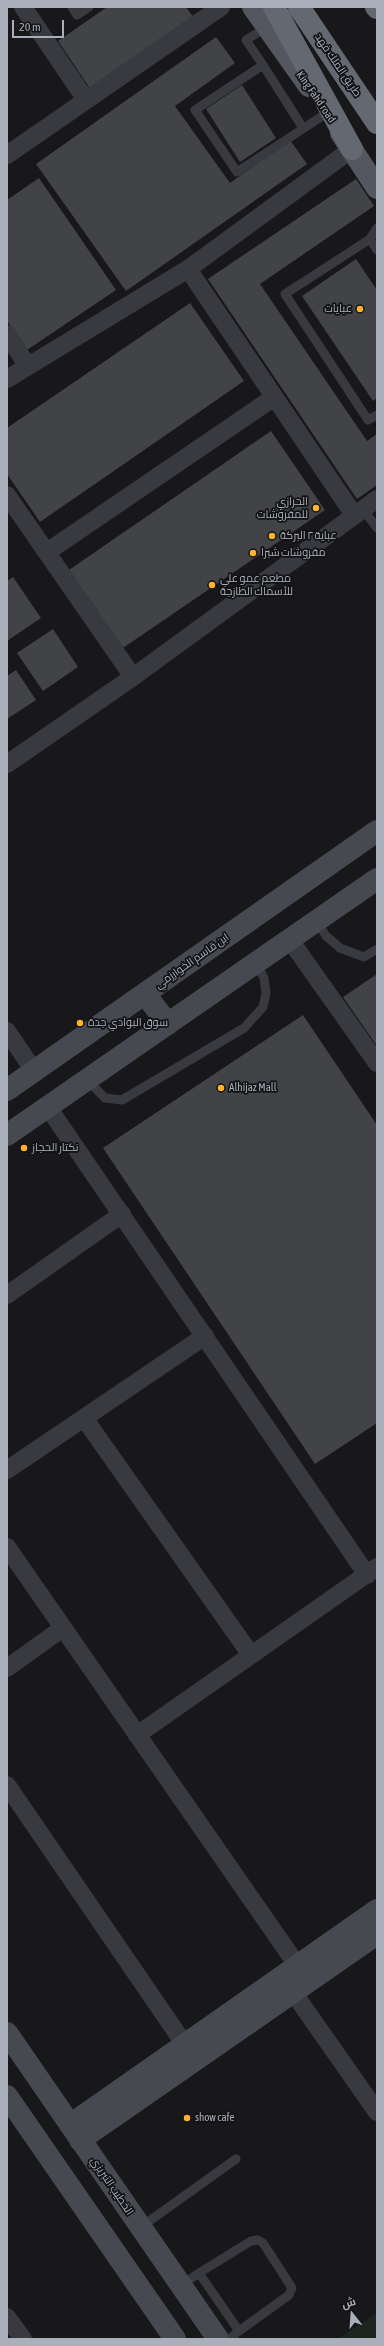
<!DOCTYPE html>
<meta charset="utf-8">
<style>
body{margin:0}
#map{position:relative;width:384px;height:2346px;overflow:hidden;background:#18181a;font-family:"Asap Condensed",Cairo,sans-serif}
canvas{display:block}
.frame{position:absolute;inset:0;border:8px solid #a9afbb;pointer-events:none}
.north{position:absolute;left:332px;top:2294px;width:40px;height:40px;-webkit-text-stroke:3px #131315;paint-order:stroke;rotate:343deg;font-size:11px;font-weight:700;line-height:16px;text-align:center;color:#a9afbb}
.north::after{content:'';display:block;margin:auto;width:14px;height:18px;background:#a9afbb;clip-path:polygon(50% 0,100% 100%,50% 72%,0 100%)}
.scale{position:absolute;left:12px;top:20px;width:52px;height:18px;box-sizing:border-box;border:2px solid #a9afbb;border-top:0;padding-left:5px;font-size:12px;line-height:14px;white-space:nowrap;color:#a9afbb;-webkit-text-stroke:3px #131315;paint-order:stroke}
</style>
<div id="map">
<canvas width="384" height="2346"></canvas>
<div class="frame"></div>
<div class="north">ش</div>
<div class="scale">20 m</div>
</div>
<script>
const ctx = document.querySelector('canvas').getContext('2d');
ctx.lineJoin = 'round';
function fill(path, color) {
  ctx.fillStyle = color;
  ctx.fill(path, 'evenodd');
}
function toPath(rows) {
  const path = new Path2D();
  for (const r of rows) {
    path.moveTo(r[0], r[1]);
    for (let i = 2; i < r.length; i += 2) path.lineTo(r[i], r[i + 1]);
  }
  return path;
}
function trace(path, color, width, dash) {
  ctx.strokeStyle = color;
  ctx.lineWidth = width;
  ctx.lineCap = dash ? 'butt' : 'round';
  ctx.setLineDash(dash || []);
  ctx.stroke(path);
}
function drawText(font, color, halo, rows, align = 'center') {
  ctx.font = font + ' "Asap Condensed",Cairo,sans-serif';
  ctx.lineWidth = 3.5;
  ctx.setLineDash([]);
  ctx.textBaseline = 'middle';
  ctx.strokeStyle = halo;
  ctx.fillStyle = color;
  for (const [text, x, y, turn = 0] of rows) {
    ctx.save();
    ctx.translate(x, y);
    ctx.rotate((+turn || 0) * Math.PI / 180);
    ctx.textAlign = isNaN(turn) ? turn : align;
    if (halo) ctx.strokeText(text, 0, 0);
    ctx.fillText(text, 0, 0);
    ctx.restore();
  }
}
const green = toPath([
 [377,2313,377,2339,338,2339]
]);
const building = toPath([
 [107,7,186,7,194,18,91,90,58,41],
 [216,37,235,63,175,106,230,183,290,140,307,164,126,291,36,164],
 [242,85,276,138,240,162,206,109],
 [39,178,116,290,27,350,7,321,7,200],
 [356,179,374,206,260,284,367,441,377,434,377,485,357,499,208,279],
 [356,259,377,290,377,398,373,401,302,296],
 [190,303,244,381,40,522,7,474,7,428],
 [271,431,325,510,120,650,66,572],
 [13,577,41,618,7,641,7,581],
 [53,629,78,667,43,691,17,653],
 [16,670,36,700,7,719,7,676],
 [377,974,377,1046,343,997],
 [303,1015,377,1125,377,1423,315,1464,103,1148]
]);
const lane = toPath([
 [72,7,77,15,89,7],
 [267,27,246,40,263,65,195,110,237,172,327,113],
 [263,65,303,128],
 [377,228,370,239,285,294,368,420,377,415],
 [370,239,377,250],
 [363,509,377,528],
 [317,921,326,936,340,948,364,957,377,949],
 [87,1080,105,1098,122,1100,244,1028,263,1007,266,993,264,978,256,963],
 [141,2227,236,2159],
 [199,2273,251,2241,258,2240,263,2243,292,2288,289,2295,239,2331],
 [181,2285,199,2273,239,2331,229,2339]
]);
const street = toPath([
 [23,7,86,100],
 [7,155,221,7],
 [188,269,354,515],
 [7,334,27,365],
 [7,379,188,269,352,149],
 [7,495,133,677],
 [47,552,273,398],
 [7,764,133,677,377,499],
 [290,940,377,1063],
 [7,1031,34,1071],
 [48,1107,367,1575],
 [7,1295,122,1214],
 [84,1418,251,1655],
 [7,1470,205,1336],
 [7,1547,297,1965],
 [7,1668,63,1628],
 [137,1735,377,1567],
 [7,1785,185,2045],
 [293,1992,377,2112],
 [7,2317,23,2339]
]);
const secondary = toPath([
 [145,994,168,1024],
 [7,1090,377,831],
 [7,1135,377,879],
 [7,2033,218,2339],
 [7,2096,175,2339],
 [70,2125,377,1910],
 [80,2140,377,1934]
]);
const primary = toPath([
 [253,7,309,86],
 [341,133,377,188]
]);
const highway = toPath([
 [274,7,352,149],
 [299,7,377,123],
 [376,7,377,8]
]);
const markers = [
 [360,309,4,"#ffb22b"],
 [316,508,4,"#ffb22b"],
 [272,536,4,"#ffb22b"],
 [253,553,4,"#ffb22b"],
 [212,585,4,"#ffb22b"],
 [80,1023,4,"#ffb22b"],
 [221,1088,4,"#ffb22b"],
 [24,1148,4,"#ffb22b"],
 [187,2118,4,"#ffb22b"]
];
const streetNames = [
 ["طريق الملك فهد",338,65,56],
 ["King Fahd road",316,97,55],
 ["ابن قاسم الخوارزمي",192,961,-35],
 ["الخطيب التبريزي",112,2186,56]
];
const poiNames = [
 ["عبايات",352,309,"right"],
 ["الحرازي",308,502,"right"],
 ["للمفروشات",308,515,"right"],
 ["عباية ٢ البركة",280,536],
 ["مفروشات شبرا",261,553],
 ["مطعم عمو علي",220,579],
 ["للأسماك الطازجة",220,592],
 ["سوق البوادي جدة",88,1023],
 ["Alhijaz Mall",229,1088],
 ["نكتار الحجاز",32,1148],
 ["show cafe",195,2118]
];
fill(green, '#1d261e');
fill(building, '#424347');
trace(lane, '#383a40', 9);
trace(street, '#383a40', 18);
trace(secondary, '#464950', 22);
trace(primary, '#54575f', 22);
trace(highway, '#646871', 22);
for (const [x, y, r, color] of markers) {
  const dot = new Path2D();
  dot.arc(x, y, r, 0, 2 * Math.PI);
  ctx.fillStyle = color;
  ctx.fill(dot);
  trace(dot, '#131315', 1.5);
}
drawText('11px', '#a9afbb', '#131315', streetNames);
drawText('11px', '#a9afbb', '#131315', poiNames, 'left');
</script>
